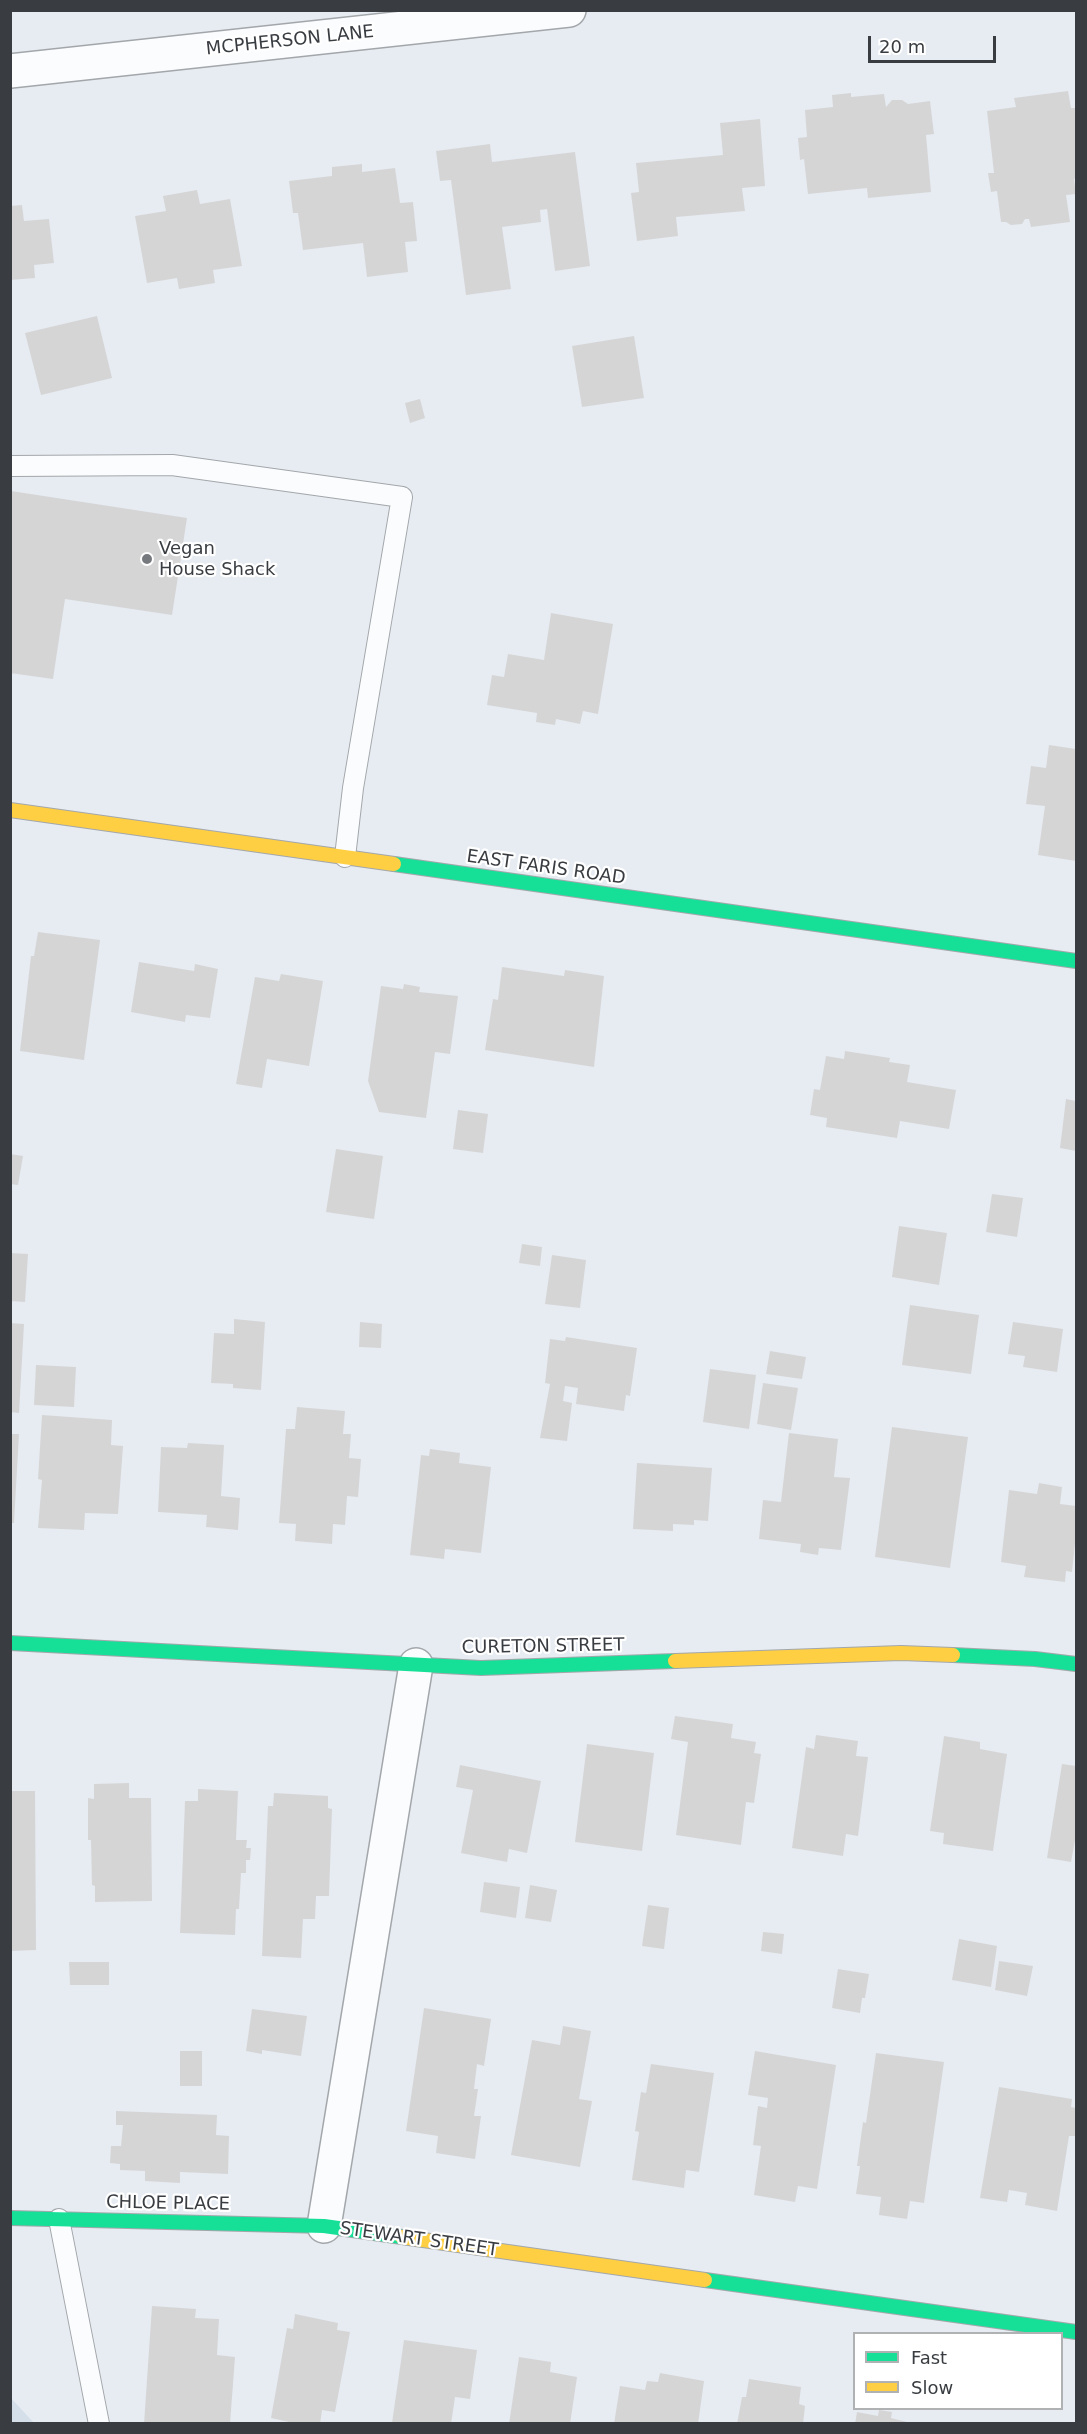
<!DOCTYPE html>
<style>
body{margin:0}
#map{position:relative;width:1087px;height:2434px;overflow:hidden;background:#e7ecf2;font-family:"DejaVu Sans",sans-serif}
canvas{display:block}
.frame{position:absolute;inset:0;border:12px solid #393d41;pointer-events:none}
.legend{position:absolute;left:853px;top:2332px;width:210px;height:78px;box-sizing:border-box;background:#fff;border:2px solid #b0b1b3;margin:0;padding:8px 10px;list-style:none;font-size:18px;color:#393d41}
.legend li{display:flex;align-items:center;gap:12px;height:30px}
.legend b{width:30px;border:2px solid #b0b1b3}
.scale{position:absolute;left:868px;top:36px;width:128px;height:27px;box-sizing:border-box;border:3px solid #393d41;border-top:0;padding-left:8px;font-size:18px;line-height:21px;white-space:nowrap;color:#393d41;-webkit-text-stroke:4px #fff;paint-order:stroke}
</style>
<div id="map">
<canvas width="1087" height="2434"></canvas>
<div class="frame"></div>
<ul class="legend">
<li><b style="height:8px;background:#16e098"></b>Fast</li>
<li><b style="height:8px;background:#ffcf43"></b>Slow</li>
</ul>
<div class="scale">20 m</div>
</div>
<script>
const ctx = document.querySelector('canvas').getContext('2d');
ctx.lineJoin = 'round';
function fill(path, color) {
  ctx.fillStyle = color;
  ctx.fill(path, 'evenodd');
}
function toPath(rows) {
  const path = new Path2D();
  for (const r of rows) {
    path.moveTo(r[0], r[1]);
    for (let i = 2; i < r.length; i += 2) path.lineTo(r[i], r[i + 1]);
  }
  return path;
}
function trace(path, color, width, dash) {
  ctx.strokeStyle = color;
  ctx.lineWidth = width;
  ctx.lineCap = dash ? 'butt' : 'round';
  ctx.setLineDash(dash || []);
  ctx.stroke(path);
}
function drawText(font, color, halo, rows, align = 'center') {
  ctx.font = font + ' "DejaVu Sans",sans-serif';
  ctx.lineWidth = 4.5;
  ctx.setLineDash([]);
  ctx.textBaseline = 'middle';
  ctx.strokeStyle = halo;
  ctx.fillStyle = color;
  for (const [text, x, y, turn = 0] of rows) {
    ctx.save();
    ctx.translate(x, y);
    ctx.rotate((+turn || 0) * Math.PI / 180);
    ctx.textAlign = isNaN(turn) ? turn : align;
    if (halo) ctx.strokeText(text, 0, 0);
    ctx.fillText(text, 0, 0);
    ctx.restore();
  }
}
const built = toPath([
 [11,2398,34,2423,11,2423]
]);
const building = toPath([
 [1068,91,1071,108,1076,108,1076,178,1074,179,1076,194,1066,195,1070,222,1031,227,1029,219,1025,219,1022,224,1011,225,1006,222,1001,222,997,191,991,192,988,173,994,173,987,111,1016,107,1014,98],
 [851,93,851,97,884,94,886,107,892,100,902,100,908,104,930,101,934,134,926,135,931,192,868,198,867,188,808,194,804,159,800,160,798,138,807,137,805,110,833,107,832,95],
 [760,119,765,186,742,188,745,211,676,217,678,236,637,241,631,193,639,192,636,163,723,155,720,123],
 [490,144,492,162,575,152,590,266,555,271,547,209,540,210,541,222,502,227,511,289,466,295,451,180,440,181,436,151],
 [362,164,362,172,395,168,400,203,413,202,417,241,405,242,408,272,367,277,363,243,303,250,298,213,293,213,289,181,332,176,332,167],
 [197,190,200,204,230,199,242,266,213,270,215,283,179,289,177,278,147,283,135,216,166,211,163,196],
 [22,205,24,221,49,219,54,263,34,265,35,278,10,280,10,206],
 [97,316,112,378,41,395,25,333],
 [634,336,644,398,582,407,572,346],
 [420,399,425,418,410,423,405,403],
 [11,491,187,518,172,615,65,599,53,679,10,673],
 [551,613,613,624,598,714,583,711,580,724,556,719,555,725,536,722,537,713,487,705,492,675,504,677,508,654,544,660],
 [1049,745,1076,749,1076,861,1038,855,1045,806,1026,804,1031,766,1046,768],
 [38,932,100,940,84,1060,20,1051,31,956,34,956],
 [139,962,194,971,195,964,218,969,210,1018,186,1015,185,1022,131,1012],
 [502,967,564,976,565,970,604,976,594,1067,485,1050,493,999,498,1000],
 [281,974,323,981,309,1066,267,1059,262,1088,236,1084,255,977,279,981],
 [404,984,420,987,419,992,458,996,450,1054,435,1052,426,1118,379,1112,368,1081,381,986,403,989],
 [845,1051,890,1058,889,1062,910,1065,907,1082,956,1090,949,1129,900,1121,897,1138,826,1127,827,1118,810,1115,814,1089,820,1090,826,1056,844,1059],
 [1066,1099,1076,1101,1076,1151,1060,1148],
 [458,1110,488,1114,483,1153,453,1149],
 [336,1149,383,1156,374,1219,326,1212],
 [10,1154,23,1156,18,1185,10,1184],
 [992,1194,1023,1198,1017,1237,986,1232],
 [899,1226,947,1233,939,1285,892,1277],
 [522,1244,542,1247,540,1266,519,1263],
 [10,1253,28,1254,25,1302,10,1301],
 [552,1255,586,1260,580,1308,545,1304],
 [910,1305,979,1315,971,1374,902,1365],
 [234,1319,265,1322,261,1390,233,1388,233,1384,211,1383,214,1333,234,1334],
 [360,1322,382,1324,381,1348,359,1347],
 [1013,1322,1063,1329,1057,1372,1023,1367,1025,1356,1008,1354],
 [10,1323,24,1324,19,1413,10,1412],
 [566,1337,637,1348,630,1396,626,1395,624,1411,576,1404,578,1388,565,1386,563,1401,572,1403,567,1441,540,1438,550,1384,545,1383,550,1339,565,1341],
 [770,1351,806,1357,802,1379,766,1374],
 [36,1365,76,1367,74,1407,34,1405],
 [710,1369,756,1375,749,1429,703,1422],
 [763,1383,798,1388,791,1430,757,1424],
 [297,1407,345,1411,343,1434,351,1434,349,1458,361,1459,358,1497,347,1496,345,1525,333,1524,332,1544,295,1541,296,1524,279,1523,286,1429,295,1429],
 [42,1415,112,1420,111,1445,123,1446,118,1514,85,1513,84,1530,38,1528,42,1480,38,1479],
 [892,1427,968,1437,950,1568,875,1557],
 [789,1433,838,1439,834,1477,850,1478,841,1550,819,1548,818,1555,800,1552,801,1544,759,1539,763,1500,781,1502],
 [10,1434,19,1434,14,1523,10,1523],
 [188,1443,224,1445,221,1496,240,1498,238,1530,206,1527,207,1515,158,1512,161,1447,187,1448],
 [430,1449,460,1453,459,1463,491,1467,481,1553,445,1549,444,1559,410,1555,421,1455,429,1456],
 [637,1463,712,1468,708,1521,694,1520,694,1525,673,1524,673,1531,633,1529],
 [1039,1483,1062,1487,1060,1504,1076,1506,1076,1534,1072,1572,1066,1571,1065,1582,1024,1577,1026,1566,1001,1562,1009,1490,1037,1494],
 [675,1716,733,1724,731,1738,756,1742,754,1753,761,1754,754,1803,746,1802,741,1845,676,1835,688,1742,671,1739],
 [816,1735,858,1741,856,1756,868,1757,858,1836,846,1834,843,1856,792,1848,806,1747,814,1749],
 [944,1736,980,1742,980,1749,1007,1754,993,1851,943,1844,944,1833,930,1831],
 [587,1744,654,1753,642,1851,575,1842],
 [1062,1764,1076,1766,1076,1835,1071,1862,1047,1858],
 [460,1765,541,1781,527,1853,509,1849,507,1862,461,1853,473,1790,456,1787],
 [129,1783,129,1798,151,1798,152,1901,95,1902,95,1886,92,1885,91,1840,88,1840,88,1798,94,1799,94,1784],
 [198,1789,238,1791,236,1840,247,1840,246,1848,251,1848,250,1860,246,1860,246,1873,241,1873,239,1909,236,1909,235,1935,180,1933,185,1801,198,1801],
 [10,1791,35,1791,36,1950,10,1951],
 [274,1793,328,1796,328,1808,332,1809,329,1896,316,1896,315,1919,303,1919,301,1958,262,1956,268,1806,273,1806],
 [484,1882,520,1887,516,1918,480,1912],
 [530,1885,557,1890,551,1922,525,1918],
 [648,1905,669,1908,664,1949,642,1946],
 [763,1932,784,1934,782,1954,761,1951],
 [959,1939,997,1946,991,1987,952,1980],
 [999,1961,1033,1966,1027,1996,995,1990],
 [69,1962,109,1962,109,1985,70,1985],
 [838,1969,869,1974,865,1998,862,1998,860,2013,832,2008],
 [424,2008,491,2019,484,2066,477,2064,474,2089,478,2089,474,2116,481,2116,475,2159,436,2153,438,2136,406,2131],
 [252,2009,307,2016,301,2056,262,2050,262,2054,246,2051],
 [563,2026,591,2031,579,2099,592,2101,580,2167,511,2155,532,2040,560,2045],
 [180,2051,202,2051,202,2086,180,2086],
 [755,2051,836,2065,817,2189,798,2186,795,2202,754,2195,761,2146,753,2145,758,2106,767,2108,768,2098,748,2095],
 [876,2053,944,2062,924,2203,910,2201,907,2219,879,2215,881,2197,856,2194,860,2166,857,2166,863,2122,866,2123],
 [651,2064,714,2073,699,2172,686,2170,684,2188,632,2180,639,2132,635,2131,641,2092,646,2093],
 [999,2087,1072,2099,1071,2107,1076,2108,1075,2136,1069,2136,1057,2211,1025,2205,1027,2193,1009,2190,1007,2202,980,2198],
 [116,2111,217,2115,216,2135,229,2136,228,2174,180,2172,180,2183,145,2181,145,2171,120,2170,120,2164,110,2163,111,2146,121,2146,123,2125,116,2125],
 [152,2306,196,2309,195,2318,219,2319,217,2355,235,2357,230,2424,144,2424],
 [295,2314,338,2323,337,2330,350,2332,335,2412,322,2410,320,2424,298,2424,271,2418,287,2328,293,2329],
 [404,2340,477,2350,470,2399,455,2397,451,2424,392,2423],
 [519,2357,551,2362,550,2372,577,2377,570,2424,509,2424],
 [660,2373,704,2381,698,2424,614,2424,620,2386,645,2390,647,2381,658,2382],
 [749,2379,801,2387,799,2404,805,2406,803,2424,737,2424,742,2397,746,2397],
 [879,2410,892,2412,891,2418,915,2424,855,2424,857,2412,878,2416]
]);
const lane = toPath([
 [10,466,172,465,402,497,353,788,345,857],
 [59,2219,99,2424]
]);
const street = toPath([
 [10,71,569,10],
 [324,2226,416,1665]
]);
const fast = toPath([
 [394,864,1076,961],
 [10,1643,481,1668,675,1661],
 [953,1655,1035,1659,1076,1664],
 [10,2218,324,2226,402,2237],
 [705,2280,1076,2332]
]);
const slow = toPath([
 [10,810,394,864],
 [675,1661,901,1653,953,1655],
 [402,2237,705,2280]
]);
const markers = [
 [147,559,6,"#767a7f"]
];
const streetNames = [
 ["MCPHERSON LANE",290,41,-6],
 ["EAST FARIS ROAD",546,868,8],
 ["CURETON STREET",543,1647,-1],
 ["CHLOE PLACE",168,2204,1],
 ["STEWART STREET",419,2240,8]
];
const poiNames = [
 ["Vegan",159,549],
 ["House Shack",159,570]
];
fill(built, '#d5dfea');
fill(building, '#d5d5d6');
trace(lane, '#a3a7ab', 22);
trace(street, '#a3a7ab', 36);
trace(fast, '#a3a7ab', 16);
trace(slow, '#a3a7ab', 16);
trace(lane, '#fbfcfd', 20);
trace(street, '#fbfcfd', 33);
trace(fast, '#16e098', 14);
trace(slow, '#ffcf43', 14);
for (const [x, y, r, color] of markers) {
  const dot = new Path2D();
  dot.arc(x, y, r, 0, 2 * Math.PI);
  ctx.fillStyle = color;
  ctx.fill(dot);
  trace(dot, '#fff', 2);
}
drawText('18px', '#393d41', '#fff', streetNames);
drawText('18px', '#393d41', '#fff', poiNames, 'left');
</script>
